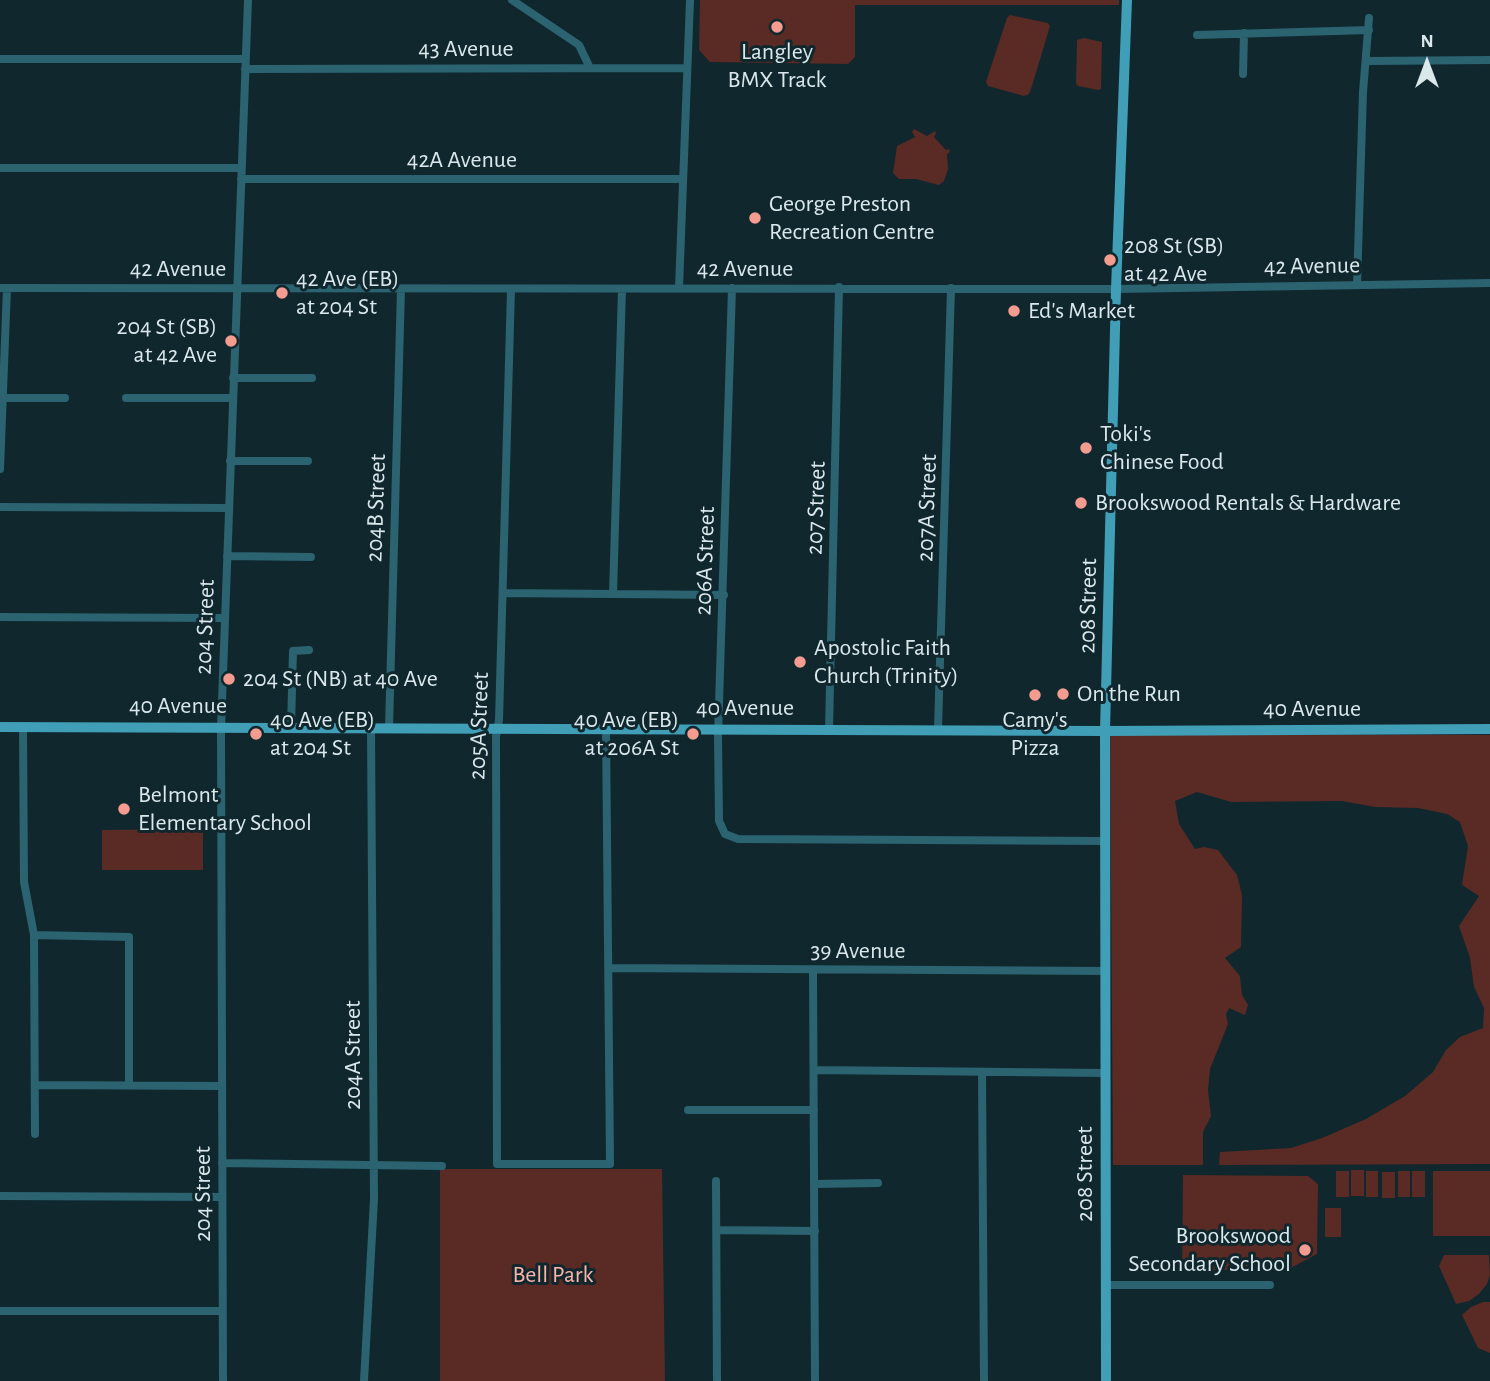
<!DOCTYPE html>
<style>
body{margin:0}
#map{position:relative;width:1490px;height:1381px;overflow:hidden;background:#10272e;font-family:"Alegreya Sans",sans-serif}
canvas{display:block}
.north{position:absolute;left:1392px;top:28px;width:70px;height:70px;-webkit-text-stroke:5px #10272e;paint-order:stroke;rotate:0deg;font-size:19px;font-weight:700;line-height:28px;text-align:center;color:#dae8ec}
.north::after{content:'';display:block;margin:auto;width:24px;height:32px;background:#dae8ec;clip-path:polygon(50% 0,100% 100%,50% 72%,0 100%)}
</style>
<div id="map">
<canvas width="1490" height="1381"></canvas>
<div class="north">N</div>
</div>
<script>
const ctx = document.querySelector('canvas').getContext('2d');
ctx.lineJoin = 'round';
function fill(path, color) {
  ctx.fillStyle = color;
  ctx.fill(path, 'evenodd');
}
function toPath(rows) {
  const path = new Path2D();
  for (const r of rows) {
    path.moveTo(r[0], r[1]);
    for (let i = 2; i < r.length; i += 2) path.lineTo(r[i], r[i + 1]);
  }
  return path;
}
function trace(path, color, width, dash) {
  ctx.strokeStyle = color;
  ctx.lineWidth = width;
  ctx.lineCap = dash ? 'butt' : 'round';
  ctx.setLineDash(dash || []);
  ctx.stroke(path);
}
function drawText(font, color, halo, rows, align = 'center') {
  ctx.font = font + ' "Alegreya Sans",sans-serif';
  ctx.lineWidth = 6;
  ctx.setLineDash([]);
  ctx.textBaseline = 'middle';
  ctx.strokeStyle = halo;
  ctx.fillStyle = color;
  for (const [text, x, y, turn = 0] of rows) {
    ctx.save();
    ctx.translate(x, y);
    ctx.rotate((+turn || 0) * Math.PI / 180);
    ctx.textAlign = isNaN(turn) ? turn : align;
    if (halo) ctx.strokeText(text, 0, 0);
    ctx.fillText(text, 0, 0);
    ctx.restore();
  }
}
const green = toPath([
 [700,0,1119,0,1119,5,855,5,855,57,848,64,710,62,699,50],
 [1010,15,1048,23,1050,26,1032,86,1029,94,1024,96,988,86,986,82,1007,18],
 [1084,38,1102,42,1101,89,1098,90,1078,86,1076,84,1077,40],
 [914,129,927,136,935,131,936,133,934,137,946,150,949,149,950,152,947,154,948,169,944,181,939,185,916,179,899,179,893,173,897,146,915,137,912,132],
 [1110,734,1490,735,1490,1164,1219,1165,1220,1152,1291,1148,1322,1138,1366,1119,1405,1096,1433,1072,1446,1050,1460,1037,1483,1028,1484,1008,1474,987,1470,958,1459,926,1479,896,1462,885,1468,846,1460,822,1447,814,1418,808,1375,807,1342,801,1231,802,1197,792,1175,801,1179,824,1195,849,1204,847,1218,850,1237,875,1242,895,1241,947,1225,958,1240,976,1242,995,1248,1005,1245,1015,1229,1008,1226,1014,1228,1024,1210,1069,1208,1090,1211,1116,1203,1132,1203,1165,1113,1165],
 [203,829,203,870,102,870,102,830],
 [440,1169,662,1169,665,1381,440,1381],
 [1351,1170,1364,1170,1364,1196,1351,1196],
 [1336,1171,1349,1171,1349,1197,1336,1197],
 [1366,1171,1378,1171,1378,1197,1366,1197],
 [1398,1171,1410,1171,1410,1197,1398,1197],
 [1412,1171,1425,1171,1425,1197,1412,1197],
 [1433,1171,1490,1171,1490,1236,1433,1236],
 [1382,1172,1395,1172,1395,1198,1382,1198],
 [1183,1175,1308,1176,1318,1184,1317,1254,1287,1270,1182,1270],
 [1325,1208,1341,1208,1341,1237,1325,1237],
 [1444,1255,1489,1255,1490,1275,1487,1284,1479,1294,1469,1301,1456,1304,1439,1266],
 [1483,1302,1490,1302,1490,1353,1478,1348,1462,1315,1471,1307]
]);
const minor = toPath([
 [512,0,579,45,590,68],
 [1197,35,1369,30],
 [0,59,246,59],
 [1367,61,1490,60],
 [245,69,687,68],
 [1243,74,1244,33],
 [0,168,241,168],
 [241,179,683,179],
 [1357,285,1363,92,1369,18],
 [0,288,1116,289,1490,283],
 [679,288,690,0],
 [732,288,718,736,719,821,725,834,738,839,1104,841],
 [511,289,499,720,496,736,497,1164,610,1164,606,728],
 [233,378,312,378],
 [0,398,65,398],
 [126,398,233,398],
 [230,461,308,461],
 [0,469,7,288],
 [0,507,229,508],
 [227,556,311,557],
 [503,593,724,595],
 [613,594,622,289],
 [0,617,224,618],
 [23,727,24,882,34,935,35,1134],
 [291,728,293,651,309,650],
 [389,728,401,289],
 [829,729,839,287],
 [938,729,951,288],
 [34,935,129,937,129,1085],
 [610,968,1105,971],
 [813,970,815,1381],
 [814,1070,1105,1073],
 [982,1072,984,1381],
 [35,1085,222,1086],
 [688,1110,814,1110],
 [222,1163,442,1166],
 [716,1181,717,1381],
 [814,1184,878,1183],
 [0,1196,222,1197],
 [717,1230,815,1231],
 [1107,1285,1270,1285],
 [0,1311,222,1311],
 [223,1381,221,728,248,0],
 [364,1381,374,1199,371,728]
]);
const major = toPath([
 [0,727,1105,731,1490,729],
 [1106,1381,1105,731,1116,289,1127,0]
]);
const markers = [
 [777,27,7,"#f59c90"],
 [755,218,7,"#f59c90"],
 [1110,260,7,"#f59c90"],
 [282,293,7,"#f59c90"],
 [1014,311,7,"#f59c90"],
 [231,341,7,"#f59c90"],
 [1086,448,7,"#f59c90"],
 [1081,503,7,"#f59c90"],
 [800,662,7,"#f59c90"],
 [229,679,7,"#f59c90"],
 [1063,694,7,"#f59c90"],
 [1035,695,7,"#f59c90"],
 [256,734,7,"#f59c90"],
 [693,734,7,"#f59c90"],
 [124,809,7,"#f59c90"],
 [1305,1250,7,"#f59c90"]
];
const streetNames = [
 ["43 Avenue",466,49],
 ["42A Avenue",462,160],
 ["42 Avenue",1312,266,-1],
 ["42 Avenue",178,269],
 ["42 Avenue",745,269],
 ["204B Street",376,508,-88],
 ["207 Street",816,508,-88],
 ["207A Street",927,508,-88],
 ["206A Street",705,561,-88],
 ["208 Street",1088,606,-89],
 ["204 Street",205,627,-88],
 ["40 Avenue",178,706],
 ["40 Avenue",745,708],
 ["40 Avenue",1312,709],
 ["205A Street",479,726,-88],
 ["39 Avenue",858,951],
 ["204A Street",353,1055,-90],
 ["208 Street",1085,1174,-90],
 ["204 Street",203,1194,-90]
];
const poiNames = [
 ["Langley",777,52,"center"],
 ["BMX Track",777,80,"center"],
 ["George Preston",769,204],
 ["Recreation Centre",769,232],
 ["208 St (SB)",1124,246],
 ["at 42 Ave",1124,274],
 ["42 Ave (EB)",296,279],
 ["at 204 St",296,307],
 ["Ed's Market",1028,311],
 ["204 St (SB)",217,327,"right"],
 ["at 42 Ave",217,355,"right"],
 ["Toki's",1100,434],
 ["Chinese Food",1100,462],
 ["Brookswood Rentals & Hardware",1095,503],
 ["Apostolic Faith",814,648],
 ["Church (Trinity)",814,676],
 ["204 St (NB) at 40 Ave",243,679],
 ["On the Run",1077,694],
 ["40 Ave (EB)",270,720],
 ["at 204 St",270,748],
 ["40 Ave (EB)",679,720,"right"],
 ["at 206A St",679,748,"right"],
 ["Camy's",1035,720,"center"],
 ["Pizza",1035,748,"center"],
 ["Belmont",138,795],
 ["Elementary School",138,823],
 ["Brookswood",1291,1236,"right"],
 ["Secondary School",1291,1264,"right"]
];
const parkNames = [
 ["Bell Park",553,1275]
];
fill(green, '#5a2a24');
trace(minor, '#2b6371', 8);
trace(major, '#409eb6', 10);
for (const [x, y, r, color] of markers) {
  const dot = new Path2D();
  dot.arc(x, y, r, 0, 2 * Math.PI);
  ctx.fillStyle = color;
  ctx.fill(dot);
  trace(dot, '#10272e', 2.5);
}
drawText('24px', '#dae8ec', '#10272e', streetNames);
drawText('24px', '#dae8ec', '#10272e', poiNames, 'left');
drawText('24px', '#fdb4a9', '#10272e', parkNames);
</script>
